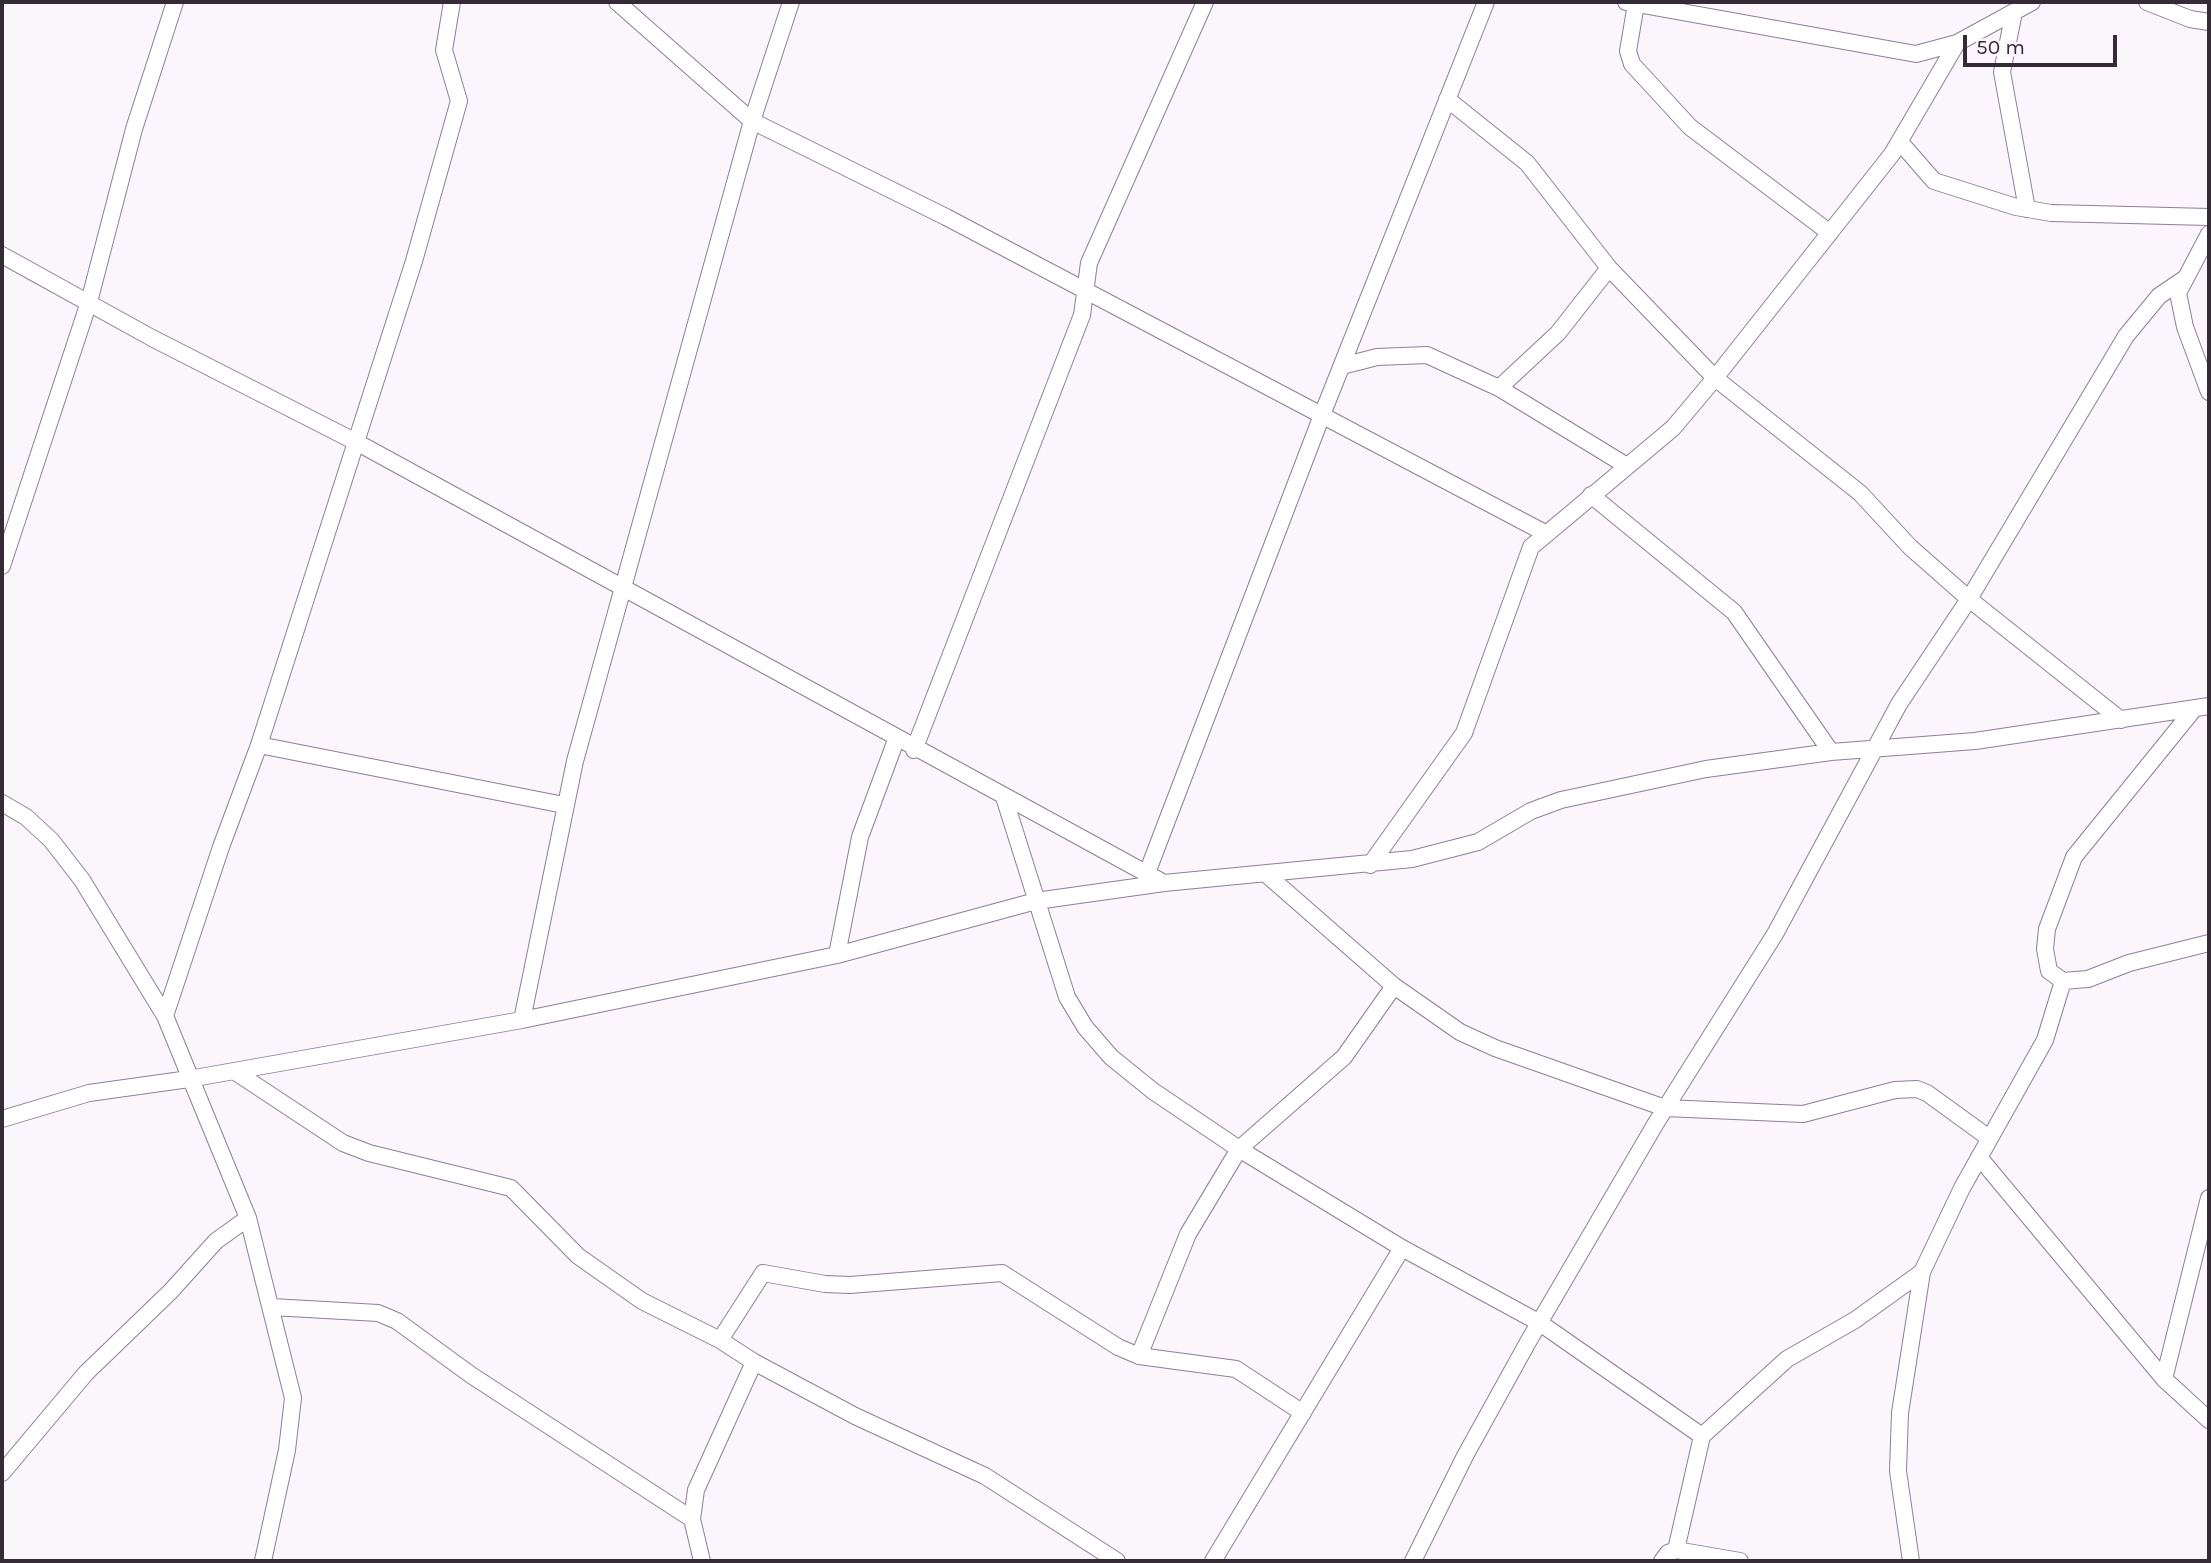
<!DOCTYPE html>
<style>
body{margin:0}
#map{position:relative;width:2211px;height:1563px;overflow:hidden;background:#faf6fc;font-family:Karla,sans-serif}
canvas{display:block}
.frame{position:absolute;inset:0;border:4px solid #342b37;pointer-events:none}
.scale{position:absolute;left:1963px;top:35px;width:154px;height:32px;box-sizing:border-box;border:4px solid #342b37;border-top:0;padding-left:9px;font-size:21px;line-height:24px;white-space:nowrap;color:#342b37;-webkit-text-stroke:5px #faf6fc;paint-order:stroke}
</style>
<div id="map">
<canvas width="2211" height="1563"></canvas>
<div class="frame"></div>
<div class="scale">50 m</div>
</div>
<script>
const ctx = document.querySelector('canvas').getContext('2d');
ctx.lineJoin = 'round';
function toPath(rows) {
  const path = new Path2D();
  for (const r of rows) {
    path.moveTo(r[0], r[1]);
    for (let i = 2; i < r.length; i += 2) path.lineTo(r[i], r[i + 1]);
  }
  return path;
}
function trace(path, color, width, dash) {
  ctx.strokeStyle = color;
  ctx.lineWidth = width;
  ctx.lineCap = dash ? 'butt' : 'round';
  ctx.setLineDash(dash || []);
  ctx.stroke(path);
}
const street = toPath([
 [617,2,752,121,946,217,1545,533],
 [1626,2,1916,54,1957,43,2032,2],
 [2147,2,2190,19,2209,22],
 [1636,4,1628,51,1632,64,1690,127,1830,233],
 [2014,12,2002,72,2027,209],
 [1447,99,1527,163,1609,268,1715,378,1860,493,1910,547,1969,599,2121,720],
 [1900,142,1934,181,2016,207,2051,213,2209,217],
 [2209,234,2178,293,2185,327,2209,392],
 [2,255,152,338,358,443,1164,883],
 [1342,366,1377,357,1427,355,1499,388,1627,466],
 [1499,388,1558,333,1609,268],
 [1591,495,1734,612,1831,752],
 [2,566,89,302,134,129,175,2],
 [259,745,564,805],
 [914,750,1082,315,1089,263,1205,2],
 [1004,797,1067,997,1085,1027,1111,1057,1153,1091,1239,1149,1402,1248,1540,1323,1702,1436],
 [2,803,26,817,51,840,82,880,165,1016],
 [1370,865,1464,733,1531,547,1673,428,1715,378,1892,154,1957,43],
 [1147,873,1322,415,1486,2],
 [1266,874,1394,986,1460,1032,1495,1048,1665,1108,1803,1114,1895,1090,1917,1089,1927,1093,1989,1138],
 [837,955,860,837,896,740],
 [2063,981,2088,979,2129,963,2209,943],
 [522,1020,575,761,752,121,791,2],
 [234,1071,343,1143,369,1153,511,1188,578,1256,642,1301,720,1340,754,1362,855,1416,985,1476,1117,1561],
 [2,1119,89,1093,189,1079,522,1020,837,955,1036,901,1164,883,1412,859,1478,842,1531,811,1561,800,1706,769,1831,752,1975,741,2209,706],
 [1979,1157,2164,1379,2209,1420],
 [272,1307,378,1313,397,1321,471,1375,692,1519],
 [720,1340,763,1273,825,1284,850,1285,1002,1273,1118,1347,1139,1356,1236,1369,1303,1413],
 [1139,1356,1188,1234,1239,1149,1344,1057,1394,986],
 [2164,1379,2209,1198],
 [2,1473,86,1373,171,1291,216,1241,248,1218],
 [1676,1550,1702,1436,1787,1359,1855,1320,1922,1272],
 [263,1561,287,1450,293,1398,248,1218,165,1016,221,847,259,745,414,261,459,101,444,50,452,2],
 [702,1561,692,1519,696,1490,754,1362],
 [1213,1561,1402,1248],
 [1413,1561,1465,1456,1528,1342,1656,1123,1775,934,1899,704,1969,599,2126,336,2159,296,2184,279],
 [1662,1561,1668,1553,1676,1550,1740,1561],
 [1911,1561,1898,1471,1900,1413,1922,1272,1962,1188,2045,1040,2063,981,2049,971,2045,949,2047,929,2074,857,2194,709]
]);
trace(street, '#917d98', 18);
trace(street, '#fff', 16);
</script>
